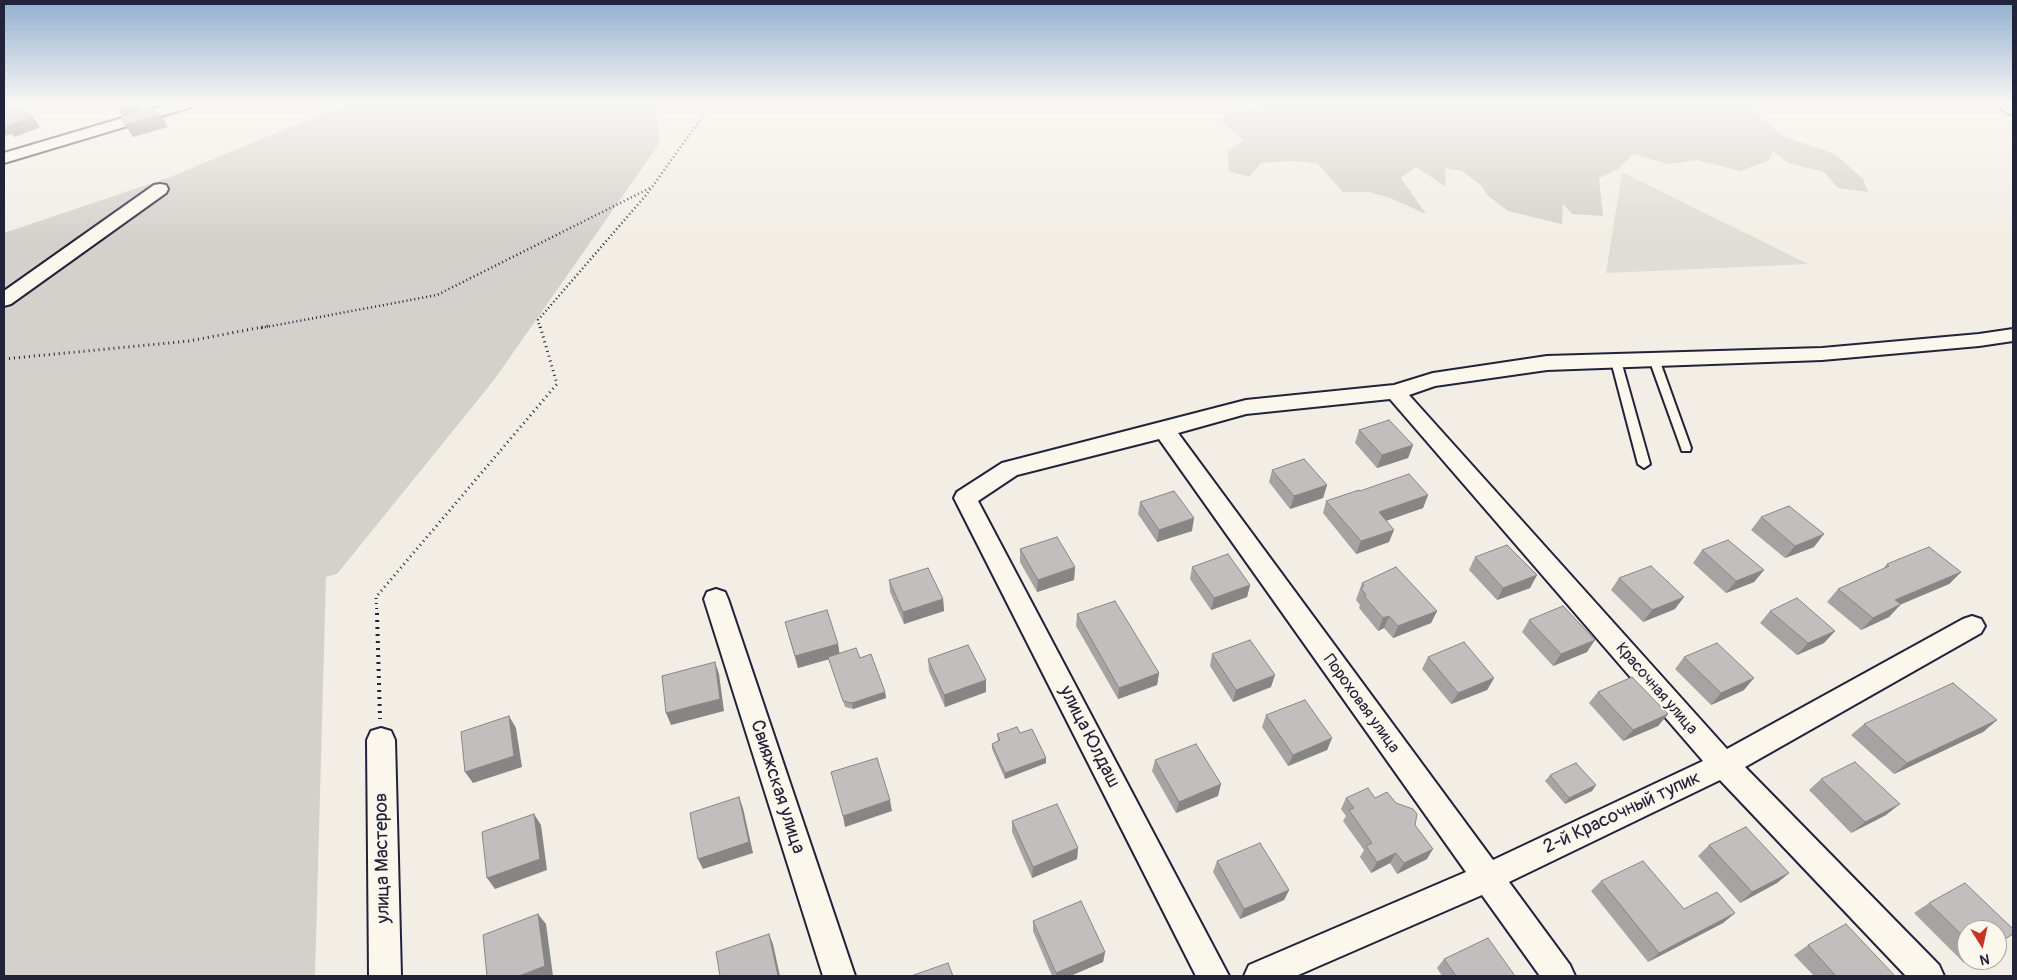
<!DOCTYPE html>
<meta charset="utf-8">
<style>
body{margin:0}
#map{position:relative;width:2017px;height:980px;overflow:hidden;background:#f2eee5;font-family:Pangolin,sans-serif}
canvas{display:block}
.frame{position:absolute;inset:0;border:5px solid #22223b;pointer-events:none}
.north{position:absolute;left:1957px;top:920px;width:50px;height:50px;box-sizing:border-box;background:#fbf7ec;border:1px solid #a4a2a5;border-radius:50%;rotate:170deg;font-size:14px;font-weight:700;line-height:20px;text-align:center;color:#22223b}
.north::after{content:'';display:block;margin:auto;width:18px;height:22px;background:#c8321e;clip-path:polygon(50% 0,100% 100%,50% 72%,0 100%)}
</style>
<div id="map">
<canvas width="2017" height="980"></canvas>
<div class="frame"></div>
<div class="north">N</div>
</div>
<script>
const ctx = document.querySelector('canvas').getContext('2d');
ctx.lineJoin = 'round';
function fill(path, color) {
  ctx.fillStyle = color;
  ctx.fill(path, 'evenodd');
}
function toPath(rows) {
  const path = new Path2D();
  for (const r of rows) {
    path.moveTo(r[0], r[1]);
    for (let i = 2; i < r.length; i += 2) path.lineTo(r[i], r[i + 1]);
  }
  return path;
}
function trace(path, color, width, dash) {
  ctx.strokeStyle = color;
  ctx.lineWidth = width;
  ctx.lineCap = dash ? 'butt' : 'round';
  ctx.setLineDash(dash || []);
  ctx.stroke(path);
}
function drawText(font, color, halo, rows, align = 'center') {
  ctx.font = font + ' Pangolin,sans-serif';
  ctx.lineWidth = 4;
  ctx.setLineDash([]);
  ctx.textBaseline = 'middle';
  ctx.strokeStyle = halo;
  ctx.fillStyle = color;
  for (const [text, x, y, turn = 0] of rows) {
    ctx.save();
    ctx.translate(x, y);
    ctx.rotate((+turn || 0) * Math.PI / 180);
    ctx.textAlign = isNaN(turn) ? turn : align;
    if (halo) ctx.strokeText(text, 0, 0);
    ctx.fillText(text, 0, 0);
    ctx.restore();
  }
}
const built = toPath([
 [1622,172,1808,264,1606,273]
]);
const green = toPath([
 [345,104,656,104,659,144,494,380,337,574,326,577,315,976,4,976,4,233,173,176],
 [1228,104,1258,106,1258,104,1757,104,1759,116,1782,136,1835,154,1863,179,1868,192,1838,188,1824,172,1788,163,1773,151,1768,161,1740,171,1697,160,1668,164,1633,154,1618,169,1599,178,1603,216,1572,214,1563,204,1562,224,1508,211,1487,195,1482,186,1462,171,1445,168,1446,187,1416,167,1401,178,1426,214,1390,198,1369,192,1343,192,1317,163,1291,161,1261,163,1249,177,1229,171,1228,151,1244,140,1223,123]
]);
const pathFar2 = toPath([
 [261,328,437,295,652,187],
 [540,328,538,320,647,194,710,106,707,104]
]);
const pathFar1 = toPath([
 [4,359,189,341,268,326],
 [377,614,376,597,557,384,540,326]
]);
const path = toPath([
 [377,613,380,719]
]);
const service = toPath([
 [1654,356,1659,359,1691,448,1690,451,1682,451,1681,448,1649,359,1654,356],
 [1616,358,1621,361,1650,464,1644,468,1638,464,1611,361,1616,358]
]);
const minor = toPath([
 [170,104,194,104,191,107,4,163,4,153,170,104],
 [160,184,166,185,168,189,166,193,11,304,4,306,4,291,154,185,160,184],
 [2013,329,2013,341,1979,346,1822,360,1547,370,1435,386,1409,395,1727,749,1963,619,1972,616,1981,619,1985,626,1981,633,1745,767,1939,965,1944,976,1906,976,1720,780,1509,882,1570,965,1575,976,1540,976,1482,895,1296,976,1244,976,1249,965,1466,872,1159,439,1017,475,978,501,1229,976,1196,976,954,498,957,492,1002,463,1246,400,1394,385,1433,373,1547,356,1822,348,1979,334,2013,329],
 [1390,399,1703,761,1493,860,1178,433,1246,414,1390,399],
 [716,589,725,592,728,599,855,976,823,976,704,599,707,592,716,589],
 [381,728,391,731,395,740,401,976,369,976,367,740,371,731,381,728]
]);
const trunk = toPath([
 [1997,104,2013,104,2013,115,2006,113,1997,104]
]);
const wall = toPath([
 [4,104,40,127,15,137,11,134,4,136],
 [1359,430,1413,445,1408,458,1377,468,1355,443],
 [1272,470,1327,485,1323,498,1290,509,1269,482],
 [1360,491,1428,495,1423,508,1386,521,1389,542,1356,554,1323,513,1326,501],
 [1140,502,1192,531,1157,542,1138,514],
 [1761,517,1814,547,1785,558,1751,530],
 [1020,549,1075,567,1074,580,1037,592,1020,562],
 [1702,550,1764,570,1754,582,1726,593,1693,563],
 [1475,557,1537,575,1530,588,1497,600,1469,570],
 [1887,564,1961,572,1949,584,1901,604,1889,617,1861,630,1827,602,1838,589,1883,569],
 [1192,567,1250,585,1247,597,1211,610,1190,579],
 [1619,578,1675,609,1643,622,1611,590],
 [889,580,943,599,944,611,904,624,890,592],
 [1362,583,1437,611,1431,623,1393,638,1384,628,1378,631,1359,608,1360,605,1356,600],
 [1770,611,1835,631,1824,643,1797,655,1760,623],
 [1077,614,1159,673,1157,685,1118,699,1076,626],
 [1529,620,1587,652,1553,666,1522,632],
 [788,634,838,644,839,654,860,658,885,692,886,698,853,709,845,707,829,659,798,668],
 [1212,654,1271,687,1233,702,1210,666],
 [1428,657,1494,678,1487,690,1451,704,1422,669],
 [1684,657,1744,690,1711,705,1675,669],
 [928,659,986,680,986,692,945,707,929,671],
 [1598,692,1668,714,1658,726,1623,741,1589,703],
 [1266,715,1332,738,1327,750,1288,766,1262,727],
 [1997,720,1983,732,1894,774,1851,735,1864,724],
 [1020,733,1046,763,1005,779,992,749,992,744,998,741,997,734],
 [1155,760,1218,796,1176,813,1152,771],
 [1550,775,1596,785,1592,791,1565,804,1545,781],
 [1821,779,1886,815,1851,833,1809,790],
 [1346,798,1375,798,1396,803,1415,825,1427,859,1397,874,1390,863,1371,873,1360,857,1364,850,1343,821,1346,816,1341,809],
 [1012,821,1078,848,1077,859,1032,878,1012,832],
 [1709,845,1789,873,1777,883,1740,903,1698,856],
 [1217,861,1289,890,1284,900,1240,919,1213,872],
 [1601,881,1684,909,1735,913,1723,923,1648,962,1591,891],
 [1929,903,1967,930,1967,960,1968,960,1964,963,1914,913],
 [1033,921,1105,952,1103,962,1070,976,1052,976,1033,931],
 [1808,945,1895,976,1814,976,1794,955],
 [1444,959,1515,976,1442,976,1437,968]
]);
const shadedWall = toPath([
 [116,104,139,104,143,110,123,116],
 [161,115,168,127,133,137,125,125],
 [33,117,40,127,15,137,7,126],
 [4,124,11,134,4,136],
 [1413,445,1408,458,1377,468,1382,455],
 [1327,485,1323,498,1290,509,1294,496],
 [1428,495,1423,508,1374,525,1379,512],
 [1194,518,1192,531,1157,542,1159,530],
 [1394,530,1389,542,1356,554,1361,541],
 [1824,534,1814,547,1785,558,1795,546],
 [1075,567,1074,580,1037,592,1038,580],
 [1764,570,1754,582,1726,593,1736,581],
 [1961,572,1949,584,1883,612,1895,600],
 [1537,575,1530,588,1497,600,1503,588],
 [1250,585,1247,597,1211,610,1214,598],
 [1684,597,1675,609,1643,622,1652,610],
 [943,599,944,611,904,624,903,612],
 [1901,604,1889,617,1861,630,1873,618],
 [1437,611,1431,623,1393,638,1398,626],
 [1389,616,1384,628,1378,631,1383,618],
 [1835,631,1824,643,1797,655,1808,643],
 [1595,640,1587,652,1553,666,1561,654],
 [838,644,840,656,798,668,795,656],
 [715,662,719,674,724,711,671,725,666,713],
 [1159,673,1157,685,1118,699,1119,688],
 [1275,675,1271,687,1233,702,1236,690],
 [1494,678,1487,690,1451,704,1458,693],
 [1754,678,1744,690,1711,705,1721,693],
 [986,680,986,692,945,707,944,695],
 [885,692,886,698,853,709,852,703],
 [1668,714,1658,726,1623,741,1633,730],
 [509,716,516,728,522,767,473,783,465,772],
 [1997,720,1983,732,1894,774,1907,763],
 [1332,738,1327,750,1288,766,1293,755],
 [1046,758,1046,763,1005,779,1005,773],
 [1221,784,1218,796,1176,813,1179,802],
 [1596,785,1592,791,1565,804,1569,798],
 [739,797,743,808,753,853,703,869,698,859],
 [890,800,892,811,845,827,843,816],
 [1900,804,1886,815,1851,833,1865,822],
 [534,814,541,825,547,870,495,889,487,878],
 [1078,848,1077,859,1032,878,1033,867],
 [1433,849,1427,859,1397,874,1404,863],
 [1396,853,1390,863,1371,873,1377,862],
 [1789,873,1777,883,1740,903,1752,892],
 [1289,890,1284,900,1240,919,1244,909],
 [1735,913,1723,923,1648,962,1659,953],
 [538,914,546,924,553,976,519,976],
 [769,934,773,944,780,976,778,976],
 [1105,952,1103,962,1070,976,1056,976,1056,973]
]);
const building = toPath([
 [4,104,15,104,33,117,7,126,4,124,4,104],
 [150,108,161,115,125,125,121,116,150,108],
 [1389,420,1413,445,1382,455,1359,430,1389,420],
 [1304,459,1327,485,1294,496,1272,470,1304,459],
 [1409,474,1428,495,1379,512,1394,530,1361,541,1326,501,1359,490,1360,491,1409,474],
 [1174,491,1194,518,1159,530,1140,502,1174,491],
 [1789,506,1824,534,1795,546,1761,517,1789,506],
 [1057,537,1075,567,1038,580,1020,549,1057,537],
 [1728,540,1764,570,1736,581,1702,550,1728,540],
 [1507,545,1537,575,1503,588,1475,557,1507,545],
 [1929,547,1961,572,1895,600,1901,604,1873,618,1838,589,1889,566,1887,564,1929,547],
 [1228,554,1250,585,1214,598,1192,567,1228,554],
 [1651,566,1684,597,1652,610,1619,578,1651,566],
 [1396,567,1437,611,1398,626,1389,616,1383,618,1364,596,1366,595,1361,588,1364,586,1362,583,1396,567],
 [928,568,943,599,903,612,889,580,928,568],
 [1797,598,1835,631,1808,643,1770,611,1797,598],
 [1115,601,1159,673,1119,688,1077,614,1115,601],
 [1563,606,1595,640,1561,654,1529,620,1563,606],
 [827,610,838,644,795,656,785,622,827,610],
 [1250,640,1275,675,1236,690,1212,654,1250,640],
 [1464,642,1494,678,1458,693,1428,657,1464,642],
 [1717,643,1754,678,1721,693,1684,657,1717,643],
 [968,645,986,680,944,695,928,659,968,645],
 [856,648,860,658,871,654,885,692,852,703,843,701,828,657,856,648],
 [715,662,720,699,666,713,662,676,715,662],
 [1632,677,1668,714,1633,730,1598,692,1632,677],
 [1953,683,1997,720,1907,763,1864,724,1953,683],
 [1305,700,1332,738,1293,755,1266,715,1305,700],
 [509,716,514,756,465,772,461,732,509,716],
 [1017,727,1020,733,1032,729,1046,758,1005,773,992,744,1000,740,997,734,1017,727],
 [1196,744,1221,784,1179,802,1155,760,1196,744],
 [877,758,890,800,843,816,831,772,877,758],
 [1855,762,1900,804,1865,822,1821,779,1855,762],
 [1576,763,1596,785,1569,798,1550,775,1576,763],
 [1368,788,1375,798,1387,792,1396,803,1413,809,1417,814,1415,825,1433,849,1404,863,1396,853,1377,862,1366,846,1372,843,1349,810,1354,808,1346,798,1368,788],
 [739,797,749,842,698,859,690,813,739,797],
 [1057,804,1078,848,1033,867,1012,821,1057,804],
 [534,814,540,859,487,878,482,832,534,814],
 [1746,827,1789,873,1752,892,1709,845,1746,827],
 [1260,843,1289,890,1244,909,1217,861,1260,843],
 [1643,861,1684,909,1717,892,1735,913,1659,953,1601,881,1643,861],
 [1965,883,2013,929,2013,934,1997,944,1997,930,1967,930,1967,940,1929,903,1965,883],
 [1081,901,1105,952,1056,973,1033,921,1081,901],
 [538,914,545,966,519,976,487,976,483,935,538,914],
 [1846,924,1895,976,1836,976,1808,945,1846,924],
 [769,934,778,976,720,976,716,952,769,934],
 [1488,938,1515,976,1456,976,1444,959,1488,938],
 [948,963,953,976,911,976,948,963]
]);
const streetNames = [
 ["Красочная улица",1656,689,49],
 ["Пороховая улица",1361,704,54]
];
const nearStreetnames = [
 ["улица Юлдаш",1089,737,63],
 ["Свияжская улица",777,787,72],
 ["2-й Красочный тупик",1622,813,-25],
 ["улица Мастеров",383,858,-91]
];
fill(built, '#e0dcd6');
fill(green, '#d4d1cc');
trace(service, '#22223b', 4);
trace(minor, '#22223b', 4);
trace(trunk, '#22223b', 3);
trace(pathFar2, '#22223b', 2.5, [1, 3]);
trace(pathFar1, '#22223b', 3, [1, 4]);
trace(path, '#22223b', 4, [2, 5]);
fill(service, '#fbf7ec');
fill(minor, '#fbf7ec');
fill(trunk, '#fbf7ec');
fill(wall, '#a7a3a3');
fill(shadedWall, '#888585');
fill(building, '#c2bebe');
trace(building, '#888585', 1);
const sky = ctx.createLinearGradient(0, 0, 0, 241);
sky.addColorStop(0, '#91b0d0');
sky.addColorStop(0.43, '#f9f7f3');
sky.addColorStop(1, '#f9f7f300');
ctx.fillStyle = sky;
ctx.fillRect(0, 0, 2017, 241);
drawText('16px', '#22223b', '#fbf7ec', streetNames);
drawText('19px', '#22223b', '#fbf7ec', nearStreetnames);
</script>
